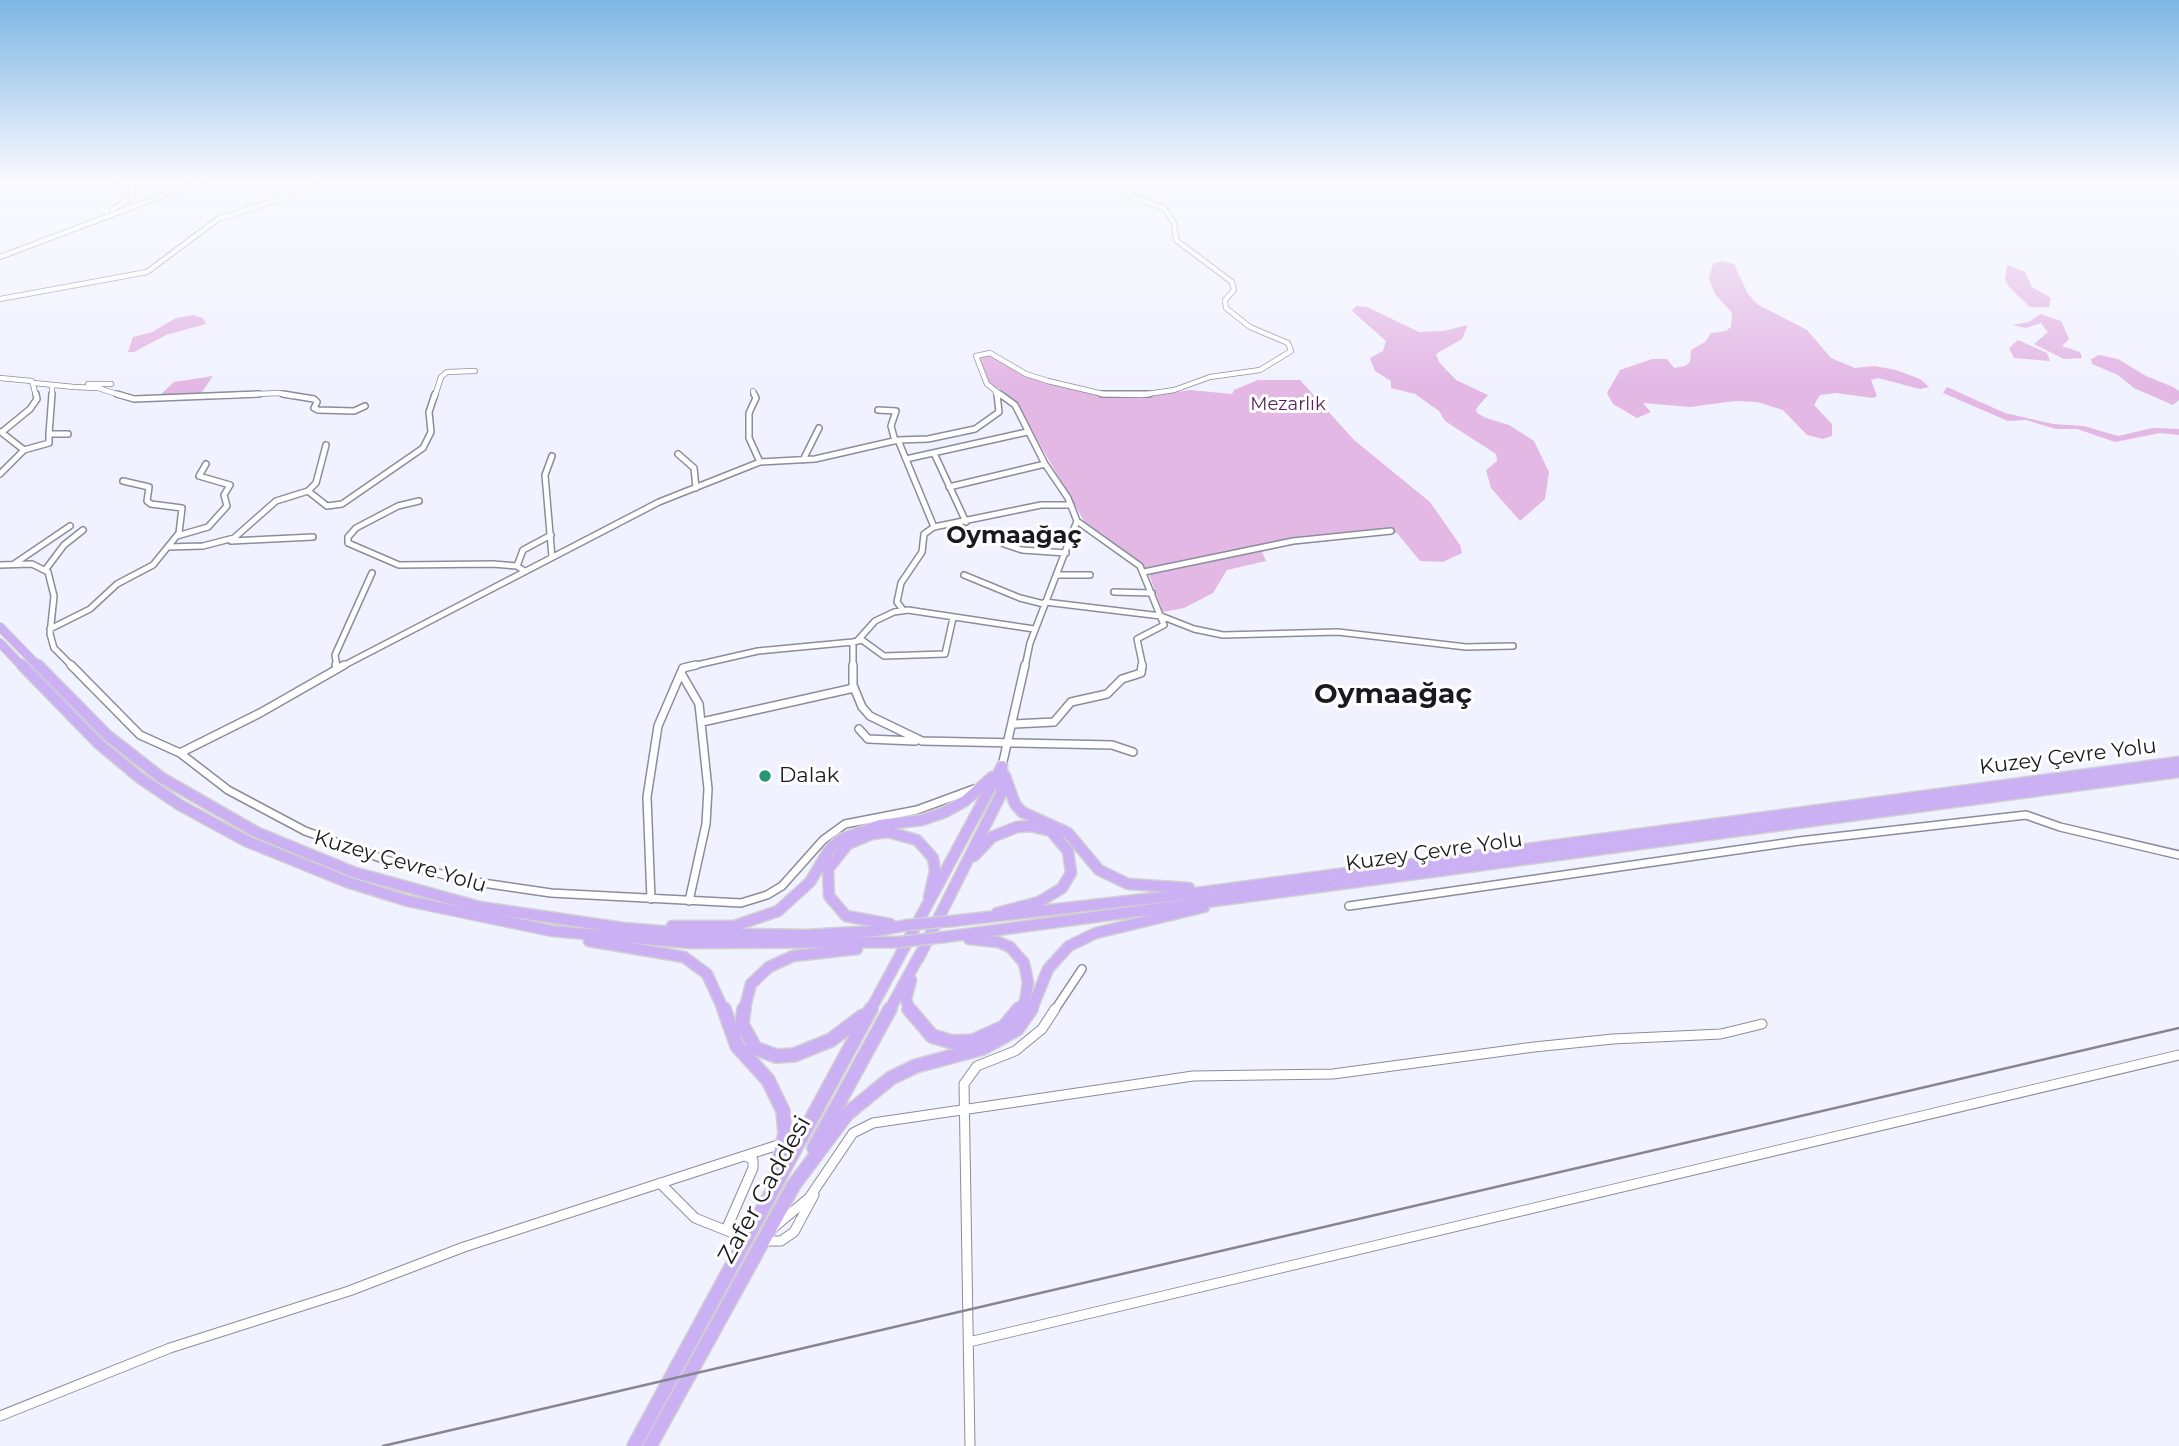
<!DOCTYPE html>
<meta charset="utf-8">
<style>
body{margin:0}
canvas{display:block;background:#f1f2ff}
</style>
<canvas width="2179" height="1446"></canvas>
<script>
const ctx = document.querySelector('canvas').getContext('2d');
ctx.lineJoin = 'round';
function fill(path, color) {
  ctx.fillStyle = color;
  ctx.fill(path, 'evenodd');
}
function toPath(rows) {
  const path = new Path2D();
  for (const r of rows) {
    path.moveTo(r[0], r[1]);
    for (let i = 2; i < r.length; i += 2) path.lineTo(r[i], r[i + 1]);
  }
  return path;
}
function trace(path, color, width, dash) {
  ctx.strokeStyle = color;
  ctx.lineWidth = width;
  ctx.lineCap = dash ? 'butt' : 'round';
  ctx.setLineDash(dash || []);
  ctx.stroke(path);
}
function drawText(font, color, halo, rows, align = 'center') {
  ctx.font = font + ' Montserrat,sans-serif';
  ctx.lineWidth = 6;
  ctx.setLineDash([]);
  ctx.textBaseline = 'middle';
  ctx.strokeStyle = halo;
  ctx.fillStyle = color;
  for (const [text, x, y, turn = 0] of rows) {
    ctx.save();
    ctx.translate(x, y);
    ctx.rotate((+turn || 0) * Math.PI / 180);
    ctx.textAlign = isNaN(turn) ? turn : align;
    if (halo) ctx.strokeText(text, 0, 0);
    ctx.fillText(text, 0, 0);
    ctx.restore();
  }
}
const green = toPath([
 [1722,261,1734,264,1748,294,1757,304,1807,330,1831,358,1855,368,1874,366,1896,370,1920,379,1929,387,1920,389,1878,378,1871,380,1877,396,1873,398,1836,393,1820,395,1814,405,1832,424,1832,436,1823,439,1807,435,1783,410,1757,402,1735,401,1690,407,1643,403,1651,412,1637,418,1613,404,1607,393,1620,370,1652,359,1667,359,1674,368,1685,366,1690,362,1691,350,1705,342,1711,333,1726,331,1731,327,1732,313,1715,294,1709,279,1713,264],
 [2007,265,2025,272,2032,287,2051,298,2049,307,2030,307,2010,288,2005,280],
 [1356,306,1367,307,1419,332,1443,331,1468,325,1462,339,1436,354,1439,362,1456,380,1488,395,1476,409,1477,413,1486,418,1509,425,1534,441,1549,472,1545,499,1520,521,1491,488,1486,470,1497,461,1496,454,1445,421,1439,411,1415,394,1391,388,1391,381,1375,371,1370,358,1383,351,1386,341,1352,311],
 [2040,314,2061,321,2069,339,2062,346,2080,352,2082,358,2064,359,2034,344,2048,332,2041,323,2026,328,2012,325,2029,322],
 [193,315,203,318,206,324,166,335,134,352,128,352,133,337,152,332,176,318],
 [2018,340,2047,353,2050,361,2014,358,2009,348],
 [988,355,1046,383,1109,396,1149,396,1190,390,1232,394,1234,390,1258,380,1300,380,1354,440,1430,502,1460,545,1462,553,1443,562,1420,561,1397,533,1286,546,1262,552,1266,561,1227,570,1213,593,1184,608,1163,612,1147,569,1084,521,1016,403,1003,391,988,384,979,358],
 [2099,355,2118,359,2146,376,2173,387,2179,391,2179,400,2173,405,2134,388,2118,375,2092,364,2091,359],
 [213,376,200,395,156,399,174,382],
 [1947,387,2005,413,2053,424,2084,426,2118,436,2153,428,2179,429,2179,435,2160,433,2115,442,2077,429,2056,429,2026,420,2008,421,1943,393]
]);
const minorFar3 = toPath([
 [112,210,133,196,132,188,118,181],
 [0,257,202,181],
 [0,299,147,272,218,219,306,191,318,181],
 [0,378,32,381,36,396],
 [34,383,74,387],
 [88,384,111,384],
 [52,385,52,396],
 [73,387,98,388,123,396],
 [995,390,997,396],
 [753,391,755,396],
 [217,396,278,393,293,396],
 [435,396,441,377,447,372,475,371],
 [1002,396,987,384,976,356,990,353,1026,374,1048,381,1103,394,1141,395,1174,390,1210,377,1260,370,1291,351,1288,343,1250,327,1226,308,1225,300,1234,290,1232,282,1176,240,1174,223,1164,208,1130,196,1127,188,1129,181]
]);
const minorFar2 = toPath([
 [52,394,49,434,68,434],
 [117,394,134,399,259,394],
 [283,394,314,399,317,402,314,408,318,410,354,411,365,406],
 [754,394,756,398,749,413,749,438,760,462],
 [1000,394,1015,405,1045,464,1068,498,1077,521,1030,643,1025,667],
 [1102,394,1149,394],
 [878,410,896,411,891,426,895,441],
 [1,432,24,450],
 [2,432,30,409,37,399,36,394],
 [898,440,934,527,1041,505,1071,505],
 [934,453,966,522],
 [678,454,694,468,696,488],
 [552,456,545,475,552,557],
 [906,459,1027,432],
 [803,460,819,428],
 [0,474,24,450,49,443,49,434],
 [949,487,1045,464],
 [308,491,316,483,326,445],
 [419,501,398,506,356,528,348,537,348,543,399,565,493,564,517,566,523,570],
 [1077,521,1140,566,1164,625,1137,639,1143,667],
 [177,536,208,527,227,506,224,495,230,485,199,476,206,464],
 [231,541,313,537],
 [1004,544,1022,550,1066,553],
 [168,547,203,546,234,538,276,501,308,491,327,506,342,504,423,448,431,432,429,412,435,394],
 [14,564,70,526],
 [0,565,32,564,48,572,54,596,50,634,54,648,73,667],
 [517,566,523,550,551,535],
 [46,569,64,545,83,530],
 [1144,572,1293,541,1391,531],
 [964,575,1020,598,1044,604],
 [1056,575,1090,575],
 [1114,592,1152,593],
 [1045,602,1161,616,1194,629,1223,635,1338,632,1466,647,1513,646],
 [903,610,897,602,901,583,922,552,924,534,934,527],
 [50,629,90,609,117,584,153,565,179,533,182,508,151,504,147,501,149,487,123,481],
 [858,640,875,621,894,612,908,610,1034,629],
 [337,667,335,655,372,573],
 [341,667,659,502,760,462,815,459,898,440,928,439,975,429,999,412,997,394],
 [688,667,758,651,853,642],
 [853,667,853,642,862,640,884,656,945,654,953,618]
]);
const minorFar1 = toPath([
 [71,665,140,735,180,753,228,790,305,831,386,860,469,881,551,893,741,903,767,895,782,886,823,840,845,824,917,810,974,789],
 [336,665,337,669],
 [853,665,853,685,862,707,870,716,922,741,1112,745,1133,752],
 [681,673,699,704,708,789,706,824,689,901],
 [702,722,854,688],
 [1014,724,1054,722,1071,702,1107,694,1122,679,1141,673,1142,665],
 [859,729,868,739,915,741],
 [180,753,260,713,344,665],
 [1002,766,1025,665],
 [651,899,647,797,658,726,683,668,696,665],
 [1349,906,1799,841,2026,815,2060,827,2179,855],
 [1054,1011,1082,969]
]);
const minor = toPath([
 [660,1183,695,1218,745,1238],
 [773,1228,809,1198,853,1133,873,1123,1193,1076,1333,1074,1534,1047,1613,1039,1721,1034,1762,1024],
 [726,1230,753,1168,753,1160,746,1156],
 [763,1241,781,1241,794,1232,814,1195],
 [969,1342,2179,1055],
 [0,1416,170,1348,349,1291,464,1247,781,1144],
 [970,1446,964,1084,977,1066,1015,1051,1042,1029,1055,1009]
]);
const highwayFar2 = toPath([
 [0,627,39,667],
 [0,643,23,667]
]);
const highwayFar1 = toPath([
 [22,665,99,744,140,778,180,805,246,841,347,882,408,901,552,931,691,943,899,942],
 [38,665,108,736,162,778,256,832,353,872,480,907,623,928,685,933,806,935,874,931,908,925],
 [1005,776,1015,804,1022,812,1068,833,1099,870,1128,884,1189,888],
 [974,856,992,837,1017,827,1030,826,1051,831,1068,851,1071,873,1062,888,1039,902,997,913],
 [953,921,1189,894,2179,762],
 [890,924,846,916,829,896,828,869,848,844,872,834,888,832,917,840,933,858,935,871,929,897],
 [672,926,734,926,778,911,810,882,829,850,841,839,880,825,922,820,945,812,965,801,992,777],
 [945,937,2179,772],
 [969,939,998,942,1010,947,1024,963,1028,982,1025,1002,1018,1011],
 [589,941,684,957,707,974,724,1011],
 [918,959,1001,794,1002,770],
 [744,1011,751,984,769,967,793,956,857,949],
 [870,1011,1002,766],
 [889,1011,919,956],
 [910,1011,906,999,911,980],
 [1031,1011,1048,969,1069,946,1096,933,1204,907]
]);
const highway = toPath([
 [724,1009,737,1046,768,1080,783,1111,785,1133,776,1174],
 [744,1009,742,1024,755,1048,776,1056,794,1055,831,1040,863,1016],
 [909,1009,932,1036,952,1042,973,1041,1004,1027,1019,1009],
 [814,1148,890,1009],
 [793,1186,847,1114,891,1078,916,1066,983,1048,1017,1029,1031,1009],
 [634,1446,871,1009],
 [650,1446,795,1183]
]);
const rail = toPath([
 [383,1446,2179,1028]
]);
const highwayBridge = toPath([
 [908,925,953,921],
 [899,942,945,937]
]);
const markers = [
 [765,776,7,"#299473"]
];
const farParknames = [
 ["Mezarlık",1288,405]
];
const streetNames = [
 ["Kuzey Çevre Yolu",2068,757,-7],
 ["Kuzey Çevre Yolu",1434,852,-8],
 ["Kuzey Çevre Yolu",400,862,16]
];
const poiNames = [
 ["Dalak",779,776]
];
const quarterNames = [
 ["Oymaağaç",1014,536]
];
const nearStreetnames = [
 ["Zafer Caddesi",765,1190,-61]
];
const districtNames = [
 ["Oymaağaç",1393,695]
];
fill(green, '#e3b8e5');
trace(minorFar3, '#8b8d9b', 6);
trace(minorFar2, '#8b8d9b', 8);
trace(minorFar1, '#8b8d9b', 10);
trace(minor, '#8b8d9b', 11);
trace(highwayFar2, '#d1d1d2', 10);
trace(highwayFar1, '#d1d1d2', 13);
trace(highway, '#d1d1d2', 16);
trace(minorFar3, '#fff', 4.5);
trace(minorFar2, '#fff', 5);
trace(minorFar1, '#fff', 7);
trace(minor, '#fff', 9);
trace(highwayFar2, '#ccb0f4', 8);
trace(highwayFar1, '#ccb0f4', 10);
trace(highway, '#ccb0f4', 13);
trace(rail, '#85868f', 2.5);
trace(highwayBridge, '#d1d1d2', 13, []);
trace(highwayBridge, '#ccb0f4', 10);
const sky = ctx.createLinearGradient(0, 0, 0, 383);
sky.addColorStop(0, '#7db6e4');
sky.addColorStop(0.47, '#f9f9ff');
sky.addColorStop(1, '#f9f9ff00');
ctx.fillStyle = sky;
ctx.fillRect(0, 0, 2179, 383);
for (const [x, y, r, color] of markers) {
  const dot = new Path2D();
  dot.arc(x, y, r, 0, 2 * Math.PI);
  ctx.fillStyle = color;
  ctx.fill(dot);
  trace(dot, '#fff', 2.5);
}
drawText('18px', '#541e58', '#fff', farParknames);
drawText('21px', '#19191f', '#fff', streetNames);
drawText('21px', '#19191f', '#fff', poiNames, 'left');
drawText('bold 24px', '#19191f', '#fff', quarterNames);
drawText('24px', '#19191f', '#fff', nearStreetnames);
drawText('bold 28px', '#19191f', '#fff', districtNames);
</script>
